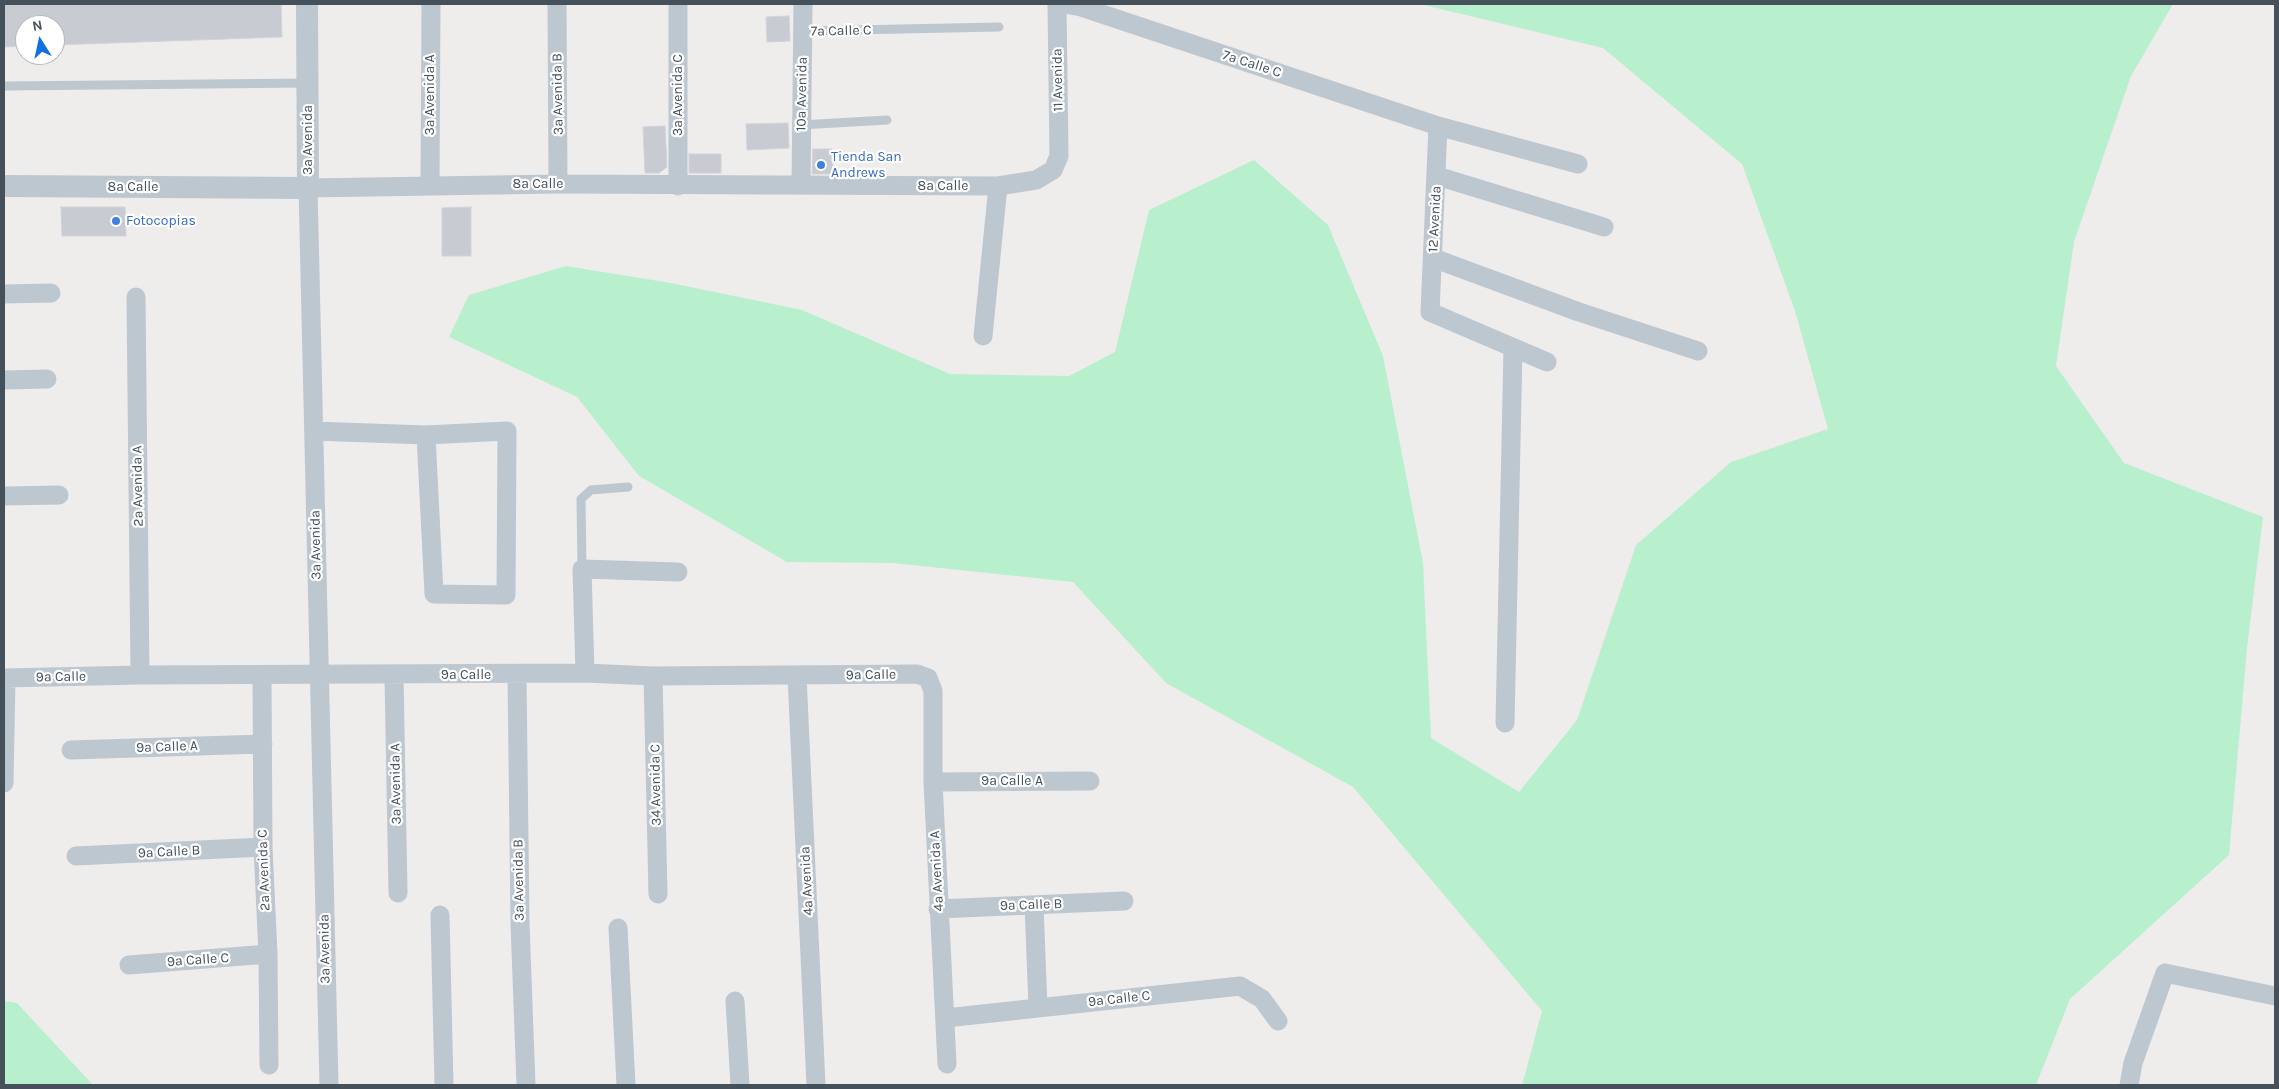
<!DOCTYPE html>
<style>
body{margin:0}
#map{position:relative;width:2279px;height:1089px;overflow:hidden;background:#efecec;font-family:Karla,sans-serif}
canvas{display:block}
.frame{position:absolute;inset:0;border:5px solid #44505a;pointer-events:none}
.north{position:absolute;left:15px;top:15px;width:50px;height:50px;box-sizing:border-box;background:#fff;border:1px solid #b4b9bd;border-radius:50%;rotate:350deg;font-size:14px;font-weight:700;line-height:20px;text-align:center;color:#44505a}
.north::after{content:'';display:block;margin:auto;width:18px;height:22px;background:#1370e3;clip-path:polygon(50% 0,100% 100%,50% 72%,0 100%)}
</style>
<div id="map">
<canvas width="2279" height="1089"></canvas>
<div class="frame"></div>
<div class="north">N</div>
</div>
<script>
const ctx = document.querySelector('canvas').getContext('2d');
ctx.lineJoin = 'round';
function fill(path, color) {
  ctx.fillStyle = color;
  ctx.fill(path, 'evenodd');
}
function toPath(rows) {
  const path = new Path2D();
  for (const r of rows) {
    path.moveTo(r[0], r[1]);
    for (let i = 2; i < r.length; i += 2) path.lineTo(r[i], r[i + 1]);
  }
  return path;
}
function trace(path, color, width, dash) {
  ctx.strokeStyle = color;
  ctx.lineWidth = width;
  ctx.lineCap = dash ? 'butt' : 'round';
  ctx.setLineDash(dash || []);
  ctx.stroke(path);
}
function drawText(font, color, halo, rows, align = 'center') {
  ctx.font = font + ' Karla,sans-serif';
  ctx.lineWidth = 4.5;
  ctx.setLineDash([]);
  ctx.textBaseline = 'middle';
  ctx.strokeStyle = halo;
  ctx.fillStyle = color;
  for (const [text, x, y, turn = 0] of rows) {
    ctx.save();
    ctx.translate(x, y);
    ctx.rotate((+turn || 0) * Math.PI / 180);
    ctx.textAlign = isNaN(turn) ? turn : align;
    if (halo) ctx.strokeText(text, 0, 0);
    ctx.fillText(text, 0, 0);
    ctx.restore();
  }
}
const green = toPath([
 [1420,4,2173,4,2131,76,2074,242,2056,366,2124,463,2263,517,2247,648,2229,855,2070,999,2036,1085,1522,1085,1542,1011,1353,787,1166,683,1073,582,893,563,787,562,639,476,577,397,449,337,469,295,566,266,671,283,802,310,950,374,1069,376,1115,352,1149,210,1254,160,1328,225,1383,356,1423,563,1431,738,1519,792,1577,720,1636,545,1731,462,1828,429,1795,311,1742,164,1603,48],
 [4,1001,17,1003,93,1085,4,1085]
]);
const building = toPath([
 [4,4,281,4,282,37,55,45,55,25,25,25,25,46,4,47,4,4],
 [789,16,790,41,767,42,766,17,789,16],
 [788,123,789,148,747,150,746,124,788,123],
 [665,126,667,167,659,173,645,173,643,127,665,126],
 [813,149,832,149,833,174,812,174,813,149],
 [689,154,721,154,721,173,689,173,689,154],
 [61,207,125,207,126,236,62,236,61,207],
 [471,207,471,256,442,256,442,208,471,207]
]);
const service = toPath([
 [803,31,999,27],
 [4,86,307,83],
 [801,125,887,120],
 [582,569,581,499,591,490,628,487]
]);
const minor = toPath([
 [557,4,558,184],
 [1065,4,1081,7,1438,126,1578,164],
 [1438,126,1430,312,1547,362],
 [1437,176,1604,227],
 [801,185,803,4],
 [430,186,431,4],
 [678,186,678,4],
 [1433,258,1579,312,1698,351],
 [4,294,51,293],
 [136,297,140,675],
 [983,336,998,186],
 [4,380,47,379],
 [314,431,426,435,507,431,506,595,434,594,426,435],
 [4,496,59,495],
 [585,673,582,569,678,572],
 [262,675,263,847,268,954,269,1065],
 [517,675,520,923,526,1085],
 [394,676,398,893],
 [653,676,658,894],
 [797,676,816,1085],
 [4,678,140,675,585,673,653,676,917,674,928,678,933,691,933,782,947,1064],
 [1505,723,1513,349],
 [71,750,263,744],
 [933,782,1090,781],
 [4,783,6,678],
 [76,856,263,847],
 [1034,905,1038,1007],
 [938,909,1124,901],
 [440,915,444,1085],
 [618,928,626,1085],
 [129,965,268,954],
 [735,1001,740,1085],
 [946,1018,1240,986,1262,999,1278,1021],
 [329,1085,308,188,558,184,998,186,1036,180,1053,170,1059,156,1057,4],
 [2129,1085,2133,1063,2165,973,2275,996]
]);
const tertiary = toPath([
 [4,186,308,188,307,4]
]);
const markers = [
 [821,165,5,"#3f7fe0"],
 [116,221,5,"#3f7fe0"]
];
const streetNames = [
 ["7a Calle C",841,31,-1],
 ["7a Calle C",1252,64,18],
 ["11 Avenida",1058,80,-91],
 ["3a Avenida B",558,94,-91],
 ["10a Avenida",802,94,-89],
 ["3a Avenida A",430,95,-90],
 ["3a Avenida C",678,95,-90],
 ["3a Avenida",308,140,-90],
 ["8a Calle",538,184],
 ["8a Calle",943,186],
 ["8a Calle",133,187],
 ["12 Avenida",1435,219,-87],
 ["2a Avenida A",138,486,-91],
 ["3a Avenida",316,545,-91],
 ["9a Calle",466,675],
 ["9a Calle",871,675,-1],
 ["9a Calle",61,677,-1],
 ["9a Calle A",167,747,-2],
 ["9a Calle A",1012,781],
 ["3a Avenida A",396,784,-91],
 ["34 Avenida C",656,785,-91],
 ["9a Calle B",169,852,-3],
 ["2a Avenida C",264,870,-92],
 ["4a Avenida A",937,871,-93],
 ["3a Avenida B",519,880,-91],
 ["4a Avenida",807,881,-93],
 ["9a Calle B",1031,905,-2],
 ["3a Avenida",325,949,-91],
 ["9a Calle C",198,960,-4],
 ["9a Calle C",1119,999,-6]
];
const shopNames = [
 ["Tienda San",831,157],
 ["Andrews",831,173],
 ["Fotocopias",126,221]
];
fill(green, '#b8f0cd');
fill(building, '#c9cbd2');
trace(building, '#d0d3d9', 1);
trace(service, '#bcc7d0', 9);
trace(minor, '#bcc7d0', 19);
trace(tertiary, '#bcc7d0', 22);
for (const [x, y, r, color] of markers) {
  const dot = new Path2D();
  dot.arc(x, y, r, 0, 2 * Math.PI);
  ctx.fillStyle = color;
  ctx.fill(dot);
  trace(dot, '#fff', 2);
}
drawText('14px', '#44505a', '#fff', streetNames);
drawText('14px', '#366cbe', '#fff', shopNames, 'left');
</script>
